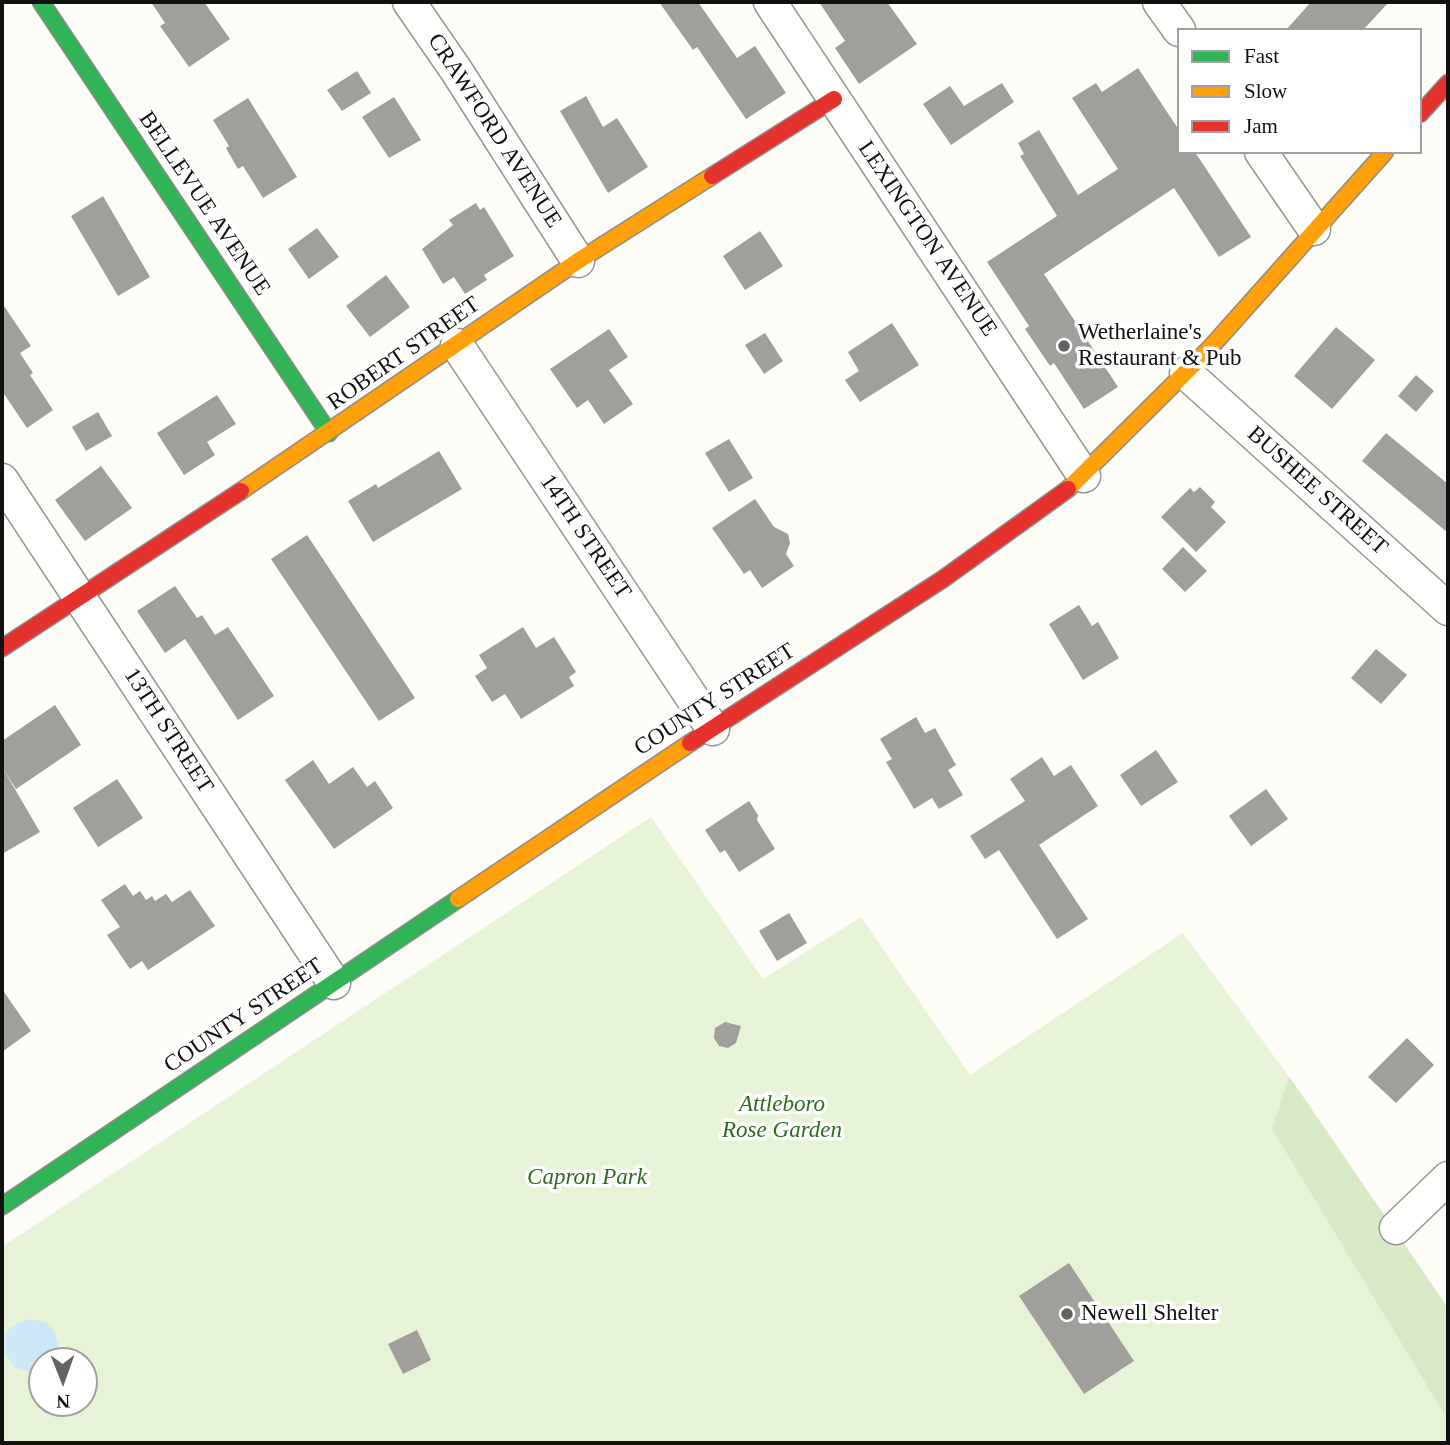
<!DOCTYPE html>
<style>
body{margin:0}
#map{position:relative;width:1450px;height:1445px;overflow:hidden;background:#fdfcf7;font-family:Georgia,serif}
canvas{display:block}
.frame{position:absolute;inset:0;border:4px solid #111;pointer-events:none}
.legend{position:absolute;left:1177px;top:28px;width:245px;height:126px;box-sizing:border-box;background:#fff;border:2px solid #a0a0a0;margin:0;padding:9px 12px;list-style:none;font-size:21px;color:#111}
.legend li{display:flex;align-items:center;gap:14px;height:35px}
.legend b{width:35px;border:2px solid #a0a0a0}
.north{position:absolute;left:28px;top:1347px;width:70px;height:70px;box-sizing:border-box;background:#fff;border:2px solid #a0a0a0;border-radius:50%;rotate:179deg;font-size:19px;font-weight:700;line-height:28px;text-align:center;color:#111}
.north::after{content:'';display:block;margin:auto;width:24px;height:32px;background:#646362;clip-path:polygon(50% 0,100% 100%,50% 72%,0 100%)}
</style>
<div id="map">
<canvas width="1450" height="1445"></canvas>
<div class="frame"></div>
<ul class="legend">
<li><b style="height:9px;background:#30b455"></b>Fast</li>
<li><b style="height:9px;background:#ff9f0a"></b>Slow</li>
<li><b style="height:9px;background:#e5322d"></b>Jam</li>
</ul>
<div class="north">N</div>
</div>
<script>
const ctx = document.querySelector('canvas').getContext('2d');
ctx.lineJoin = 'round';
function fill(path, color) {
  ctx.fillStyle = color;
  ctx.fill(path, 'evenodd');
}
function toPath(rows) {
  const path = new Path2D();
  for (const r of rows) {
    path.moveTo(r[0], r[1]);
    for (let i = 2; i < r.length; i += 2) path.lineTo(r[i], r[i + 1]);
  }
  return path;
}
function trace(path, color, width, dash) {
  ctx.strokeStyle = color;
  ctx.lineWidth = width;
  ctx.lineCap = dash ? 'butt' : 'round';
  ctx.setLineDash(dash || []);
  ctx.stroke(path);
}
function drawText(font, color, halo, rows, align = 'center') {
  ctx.font = font + ' Georgia,serif';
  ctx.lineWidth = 7;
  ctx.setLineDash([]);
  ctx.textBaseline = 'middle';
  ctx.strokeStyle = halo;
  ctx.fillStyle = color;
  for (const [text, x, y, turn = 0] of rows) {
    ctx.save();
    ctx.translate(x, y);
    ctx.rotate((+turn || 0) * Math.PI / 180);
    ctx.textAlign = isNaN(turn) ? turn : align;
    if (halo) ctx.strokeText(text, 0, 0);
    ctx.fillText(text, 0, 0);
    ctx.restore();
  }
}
const green = toPath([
 [651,817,763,979,861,917,970,1075,1183,933,1299,1090,1448,1308,1448,1443,2,1443,2,1247],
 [42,1361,84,1361,84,1403,42,1403]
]);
const forest = toPath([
 [1289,1077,1448,1308,1448,1420,1272,1129]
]);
const water = toPath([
 [28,1319,45,1322,52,1328,59,1344,55,1361,42,1361,42,1371,34,1373,14,1367,5,1352,6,1334,11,1327]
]);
const building = toPath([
 [151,2,204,2,230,39,189,67,160,26,165,23],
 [659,2,698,2,737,58,755,46,786,93,746,119,697,47,693,50],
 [819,2,887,2,917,44,859,84,835,48,845,41],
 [1311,2,1389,2,1363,30,1286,30],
 [1138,68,1179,130,1179,152,1195,152,1251,237,1219,257,1174,188,1044,274,1118,387,1084,409,1054,363,1050,366,1025,329,1029,326,987,262,1057,216,1020,156,1024,154,1018,143,1039,130,1078,195,1118,169,1072,98,1096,83,1102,92],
 [357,71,371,93,342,111,327,90],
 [1002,83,1014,102,951,145,923,104,950,86,964,106],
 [586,96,603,127,617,118,648,167,608,193,560,111],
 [394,97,421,140,389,158,362,117],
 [248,98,297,177,263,198,243,166,238,169,226,148,229,146,213,120],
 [103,196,150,277,118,296,71,216],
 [476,203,480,210,484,207,514,256,484,275,487,280,465,294,454,277,443,284,422,249,453,225,449,220],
 [317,228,339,257,309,279,288,249],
 [760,231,783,266,745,290,723,256],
 [386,275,410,307,370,337,346,306],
 [2,303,31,346,20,353,33,373,30,375,53,410,27,428,2,391],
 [892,323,919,365,860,402,845,380,859,371,848,352],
 [1336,327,1375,360,1332,409,1294,376],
 [609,329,628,357,609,370,633,404,604,424,588,400,577,408,550,369],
 [765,333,783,361,764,374,745,345],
 [1416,375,1434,391,1416,412,1398,396],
 [217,395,236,424,207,442,215,455,184,475,157,433],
 [98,412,112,436,86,451,72,427],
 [1386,433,1448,484,1448,533,1362,461],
 [729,439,753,478,729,492,705,453],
 [439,451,462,489,373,542,348,501,376,484,378,488],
 [101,466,132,508,85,541,55,500],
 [1200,487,1215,502,1211,507,1226,522,1196,552,1161,517,1190,488,1194,492],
 [755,499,774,527,788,534,790,543,786,554,794,566,762,588,750,570,744,574,712,528],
 [307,535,415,698,379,721,271,559],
 [1183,547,1207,571,1185,592,1162,569],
 [175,586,197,618,202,615,215,635,228,627,274,696,238,720,185,639,165,653,137,611],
 [1079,605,1092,626,1098,622,1119,658,1083,680,1049,624],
 [523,627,536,648,554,637,576,672,569,677,574,686,521,719,505,694,492,702,475,676,487,668,479,655],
 [1376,649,1407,675,1381,704,1351,678],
 [55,705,81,745,16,789,2,767,2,741],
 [916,717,925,733,935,728,956,765,948,770,963,795,939,809,932,798,914,809,886,762,892,759,880,739],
 [1156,750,1178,782,1141,806,1120,775],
 [1042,757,1054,776,1071,765,1098,806,1039,845,1088,919,1057,939,999,850,985,859,970,836,1025,801,1010,779],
 [313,760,329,784,353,767,367,787,375,781,393,808,334,849,285,780],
 [2,767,40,832,2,854],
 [117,779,143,818,98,847,73,808],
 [1266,789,1288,819,1251,846,1229,816],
 [749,801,758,815,757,820,775,849,739,872,725,850,720,853,705,830],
 [125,884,133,896,140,891,146,900,152,896,155,901,166,894,172,902,190,890,215,926,148,970,142,961,130,969,107,935,120,927,101,900],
 [789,913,807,943,777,961,759,931],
 [2,989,31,1031,2,1052],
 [725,1022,741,1026,736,1043,728,1048,719,1046,714,1038,715,1028],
 [1407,1038,1434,1065,1396,1103,1368,1077],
 [1069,1263,1134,1361,1084,1394,1019,1296],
 [417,1330,431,1360,403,1374,388,1344]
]);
const street = toPath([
 [409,2,456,70,578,261],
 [770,2,1084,476],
 [1159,2,1179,30],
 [1261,152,1314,229],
 [457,345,713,729],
 [1186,373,1448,609],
 [2,480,334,983],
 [1396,1228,1448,1178]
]);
const fast = toPath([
 [41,2,329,433],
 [2,1206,458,899]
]);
const slow = toPath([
 [1068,489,1210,348,1385,152],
 [241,491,578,261,712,176],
 [458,899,690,743]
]);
const jam = toPath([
 [1420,114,1448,83],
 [712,176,834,99],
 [2,648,241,491],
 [690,743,943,579,1068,489]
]);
const markers = [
 [1064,346,7,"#646362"],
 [1067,1314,7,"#646362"]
];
const streetNames = [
 ["CRAWFORD AVENUE",494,131,57],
 ["BELLEVUE AVENUE",204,204,56],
 ["LEXINGTON AVENUE",927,239,56],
 ["ROBERT STREET",404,354,-35],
 ["BUSHEE STREET",1317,491,42],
 ["14TH STREET",585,537,56],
 ["COUNTY STREET",715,700,-33],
 ["13TH STREET",168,731,57],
 ["COUNTY STREET",244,1016,-34]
];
const poiNames = [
 ["Wetherlaine's",1078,333],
 ["Restaurant & Pub",1078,359],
 ["Newell Shelter",1081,1314]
];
const parkNames = [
 ["Attleboro",782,1105],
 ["Rose Garden",782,1131],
 ["Capron Park",587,1178]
];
fill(green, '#e7f3d7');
fill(forest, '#d8eac5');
fill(water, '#cde8f7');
fill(building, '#a19f9c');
trace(street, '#979795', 35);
trace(fast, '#8e8d8b', 19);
trace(slow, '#8e8d8b', 19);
trace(jam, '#8e8d8b', 19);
trace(street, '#fffffe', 32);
trace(fast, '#30b455', 16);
trace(slow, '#ff9f0a', 16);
trace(jam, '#e5322d', 16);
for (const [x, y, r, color] of markers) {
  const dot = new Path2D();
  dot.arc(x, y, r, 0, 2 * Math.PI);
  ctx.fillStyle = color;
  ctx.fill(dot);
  trace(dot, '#fff', 2.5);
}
drawText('23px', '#111', '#fff', streetNames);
drawText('23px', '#111', '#fff', poiNames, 'left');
drawText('italic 23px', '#2f6b1f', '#fff', parkNames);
</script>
